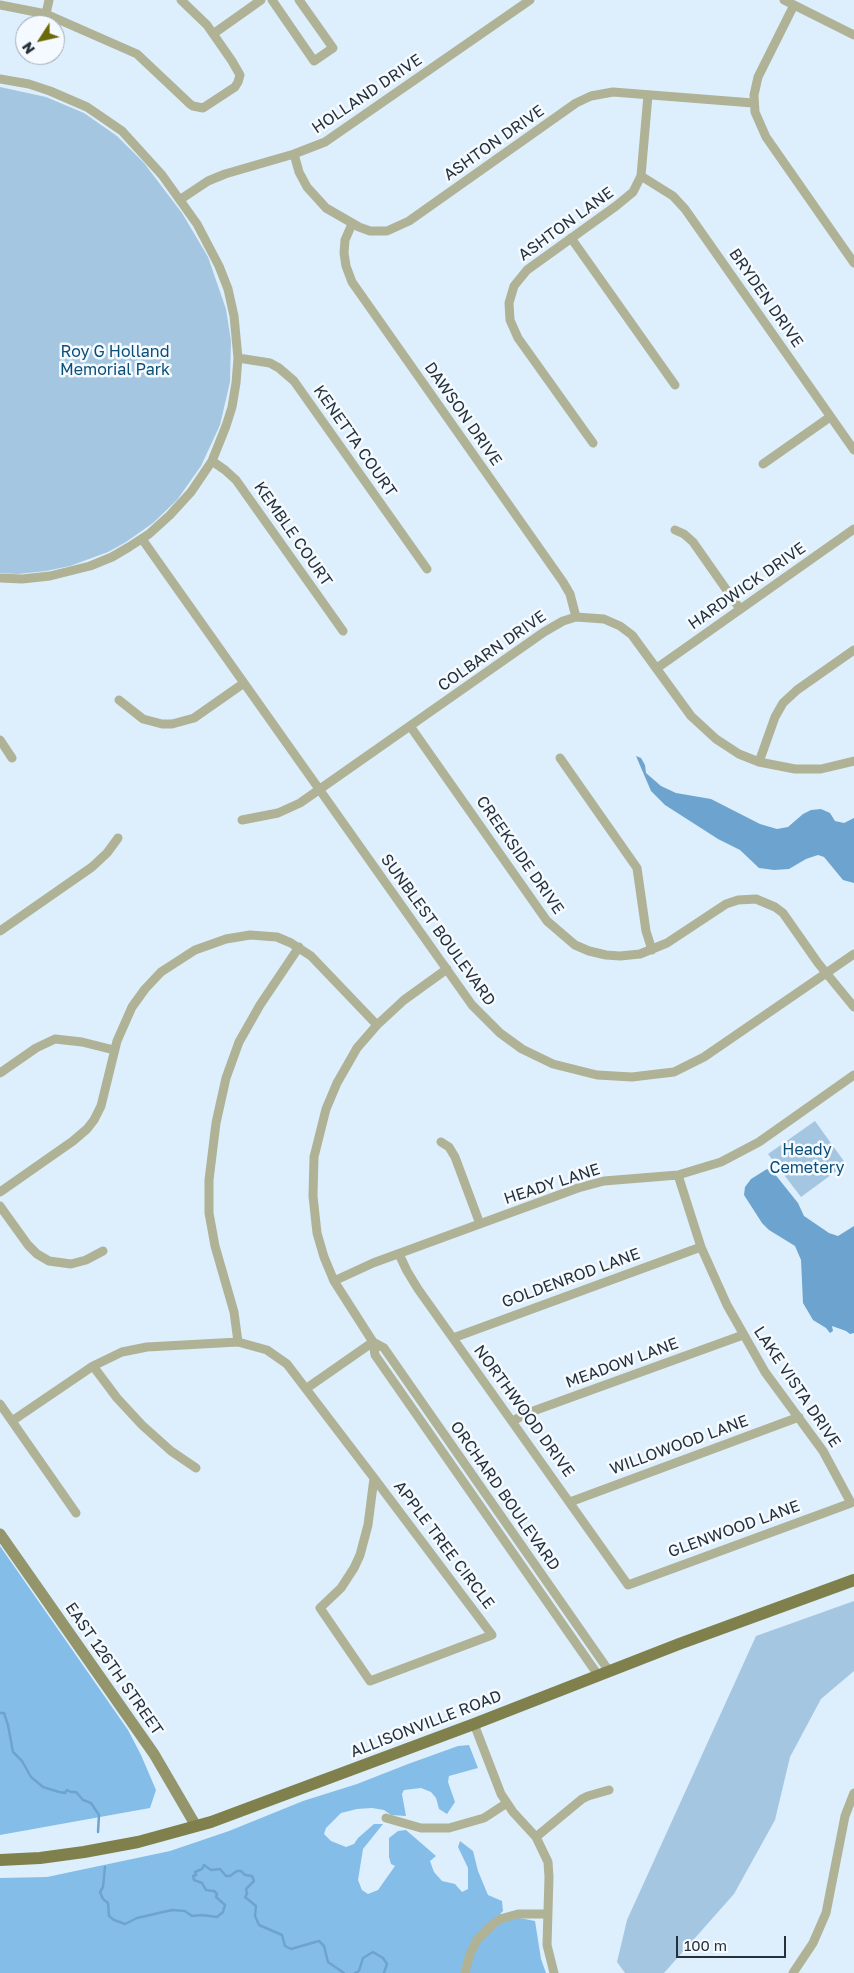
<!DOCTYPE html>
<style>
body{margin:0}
#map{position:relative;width:854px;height:1973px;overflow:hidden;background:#ddeffd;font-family:"Golos Text",sans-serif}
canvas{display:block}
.north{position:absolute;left:15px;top:15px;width:50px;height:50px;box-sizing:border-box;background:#f4faff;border:1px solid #a1a9b0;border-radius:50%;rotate:235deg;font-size:14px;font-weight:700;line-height:20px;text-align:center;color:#253039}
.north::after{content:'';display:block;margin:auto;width:18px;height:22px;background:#6b6a07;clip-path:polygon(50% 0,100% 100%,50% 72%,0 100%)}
.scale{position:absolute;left:676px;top:1936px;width:110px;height:22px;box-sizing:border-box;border:2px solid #253039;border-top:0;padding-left:6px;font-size:15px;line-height:18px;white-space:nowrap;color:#253039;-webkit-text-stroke:4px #f4faff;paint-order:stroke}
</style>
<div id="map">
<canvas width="854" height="1973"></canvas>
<div class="north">N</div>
<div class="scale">100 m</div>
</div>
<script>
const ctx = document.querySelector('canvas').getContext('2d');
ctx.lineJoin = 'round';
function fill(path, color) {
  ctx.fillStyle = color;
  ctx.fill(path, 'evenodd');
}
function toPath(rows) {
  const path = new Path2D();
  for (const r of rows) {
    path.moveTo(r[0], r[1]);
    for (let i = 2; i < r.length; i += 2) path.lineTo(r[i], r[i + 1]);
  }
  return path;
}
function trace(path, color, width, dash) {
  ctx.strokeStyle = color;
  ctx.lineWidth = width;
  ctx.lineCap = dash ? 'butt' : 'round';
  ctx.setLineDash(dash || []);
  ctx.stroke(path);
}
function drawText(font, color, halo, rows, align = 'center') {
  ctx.font = font + ' "Golos Text",sans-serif';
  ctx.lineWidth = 5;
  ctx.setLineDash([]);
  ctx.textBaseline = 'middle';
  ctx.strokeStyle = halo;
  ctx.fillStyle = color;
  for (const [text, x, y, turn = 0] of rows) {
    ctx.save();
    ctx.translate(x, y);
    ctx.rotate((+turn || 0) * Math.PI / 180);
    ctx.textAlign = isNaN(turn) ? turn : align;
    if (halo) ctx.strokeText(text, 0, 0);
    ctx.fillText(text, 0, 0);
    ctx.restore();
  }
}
const green = toPath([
 [0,87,46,97,84,113,117,136,144,163,182,213,208,257,226,309,231,341,230,382,220,425,201,466,177,500,153,523,126,542,108,552,70,566,46,571,18,574,0,573],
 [815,1121,846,1164,801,1197,768,1154],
 [854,1601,854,1671,821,1699,790,1757,775,1820,734,1894,664,1973,625,1973,617,1962,627,1920,756,1636]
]);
const forest = toPath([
 [0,1546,128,1730,141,1755,156,1790,150,1808,0,1835],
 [469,1745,478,1768,449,1776,448,1782,455,1802,447,1814,439,1809,436,1798,431,1792,421,1788,404,1790,402,1794,406,1816,391,1815,384,1810,372,1808,357,1809,341,1813,326,1828,324,1834,331,1841,346,1847,354,1844,358,1838,374,1824,383,1824,363,1849,358,1880,362,1890,368,1894,378,1890,395,1866,391,1864,389,1857,389,1838,398,1831,406,1830,436,1856,430,1861,434,1872,442,1881,455,1884,462,1892,468,1889,468,1868,458,1847,460,1841,473,1851,478,1871,488,1895,502,1901,503,1911,500,1914,535,1921,541,1959,546,1973,0,1973,0,1878,47,1877,170,1851,229,1831,303,1801,357,1784,408,1764,458,1746]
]);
const water = toPath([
 [636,756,641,758,645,765,646,773,661,786,676,793,711,799,760,824,777,829,788,827,803,814,811,810,821,809,830,813,835,821,844,823,854,818,854,883,843,880,824,857,818,855,806,859,789,869,774,870,759,868,740,850,718,839,665,805,651,791],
 [767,1169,774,1173,798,1203,804,1216,829,1233,838,1236,854,1226,854,1333,850,1334,846,1331,832,1326,833,1331,830,1333,826,1328,813,1320,803,1303,801,1260,795,1246,769,1230,762,1223,744,1195,745,1187,751,1179]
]);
const stream = toPath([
 [0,1713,4,1713,8,1725,13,1752,22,1761,31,1777,43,1787,59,1792,65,1793,67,1790,71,1792,76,1792,83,1800,91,1803,99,1815,98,1832],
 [105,1867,103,1887,100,1892,103,1899,108,1903,109,1916,114,1920,125,1924,137,1918,172,1910,185,1911,192,1916,202,1915,217,1917,223,1912,225,1905,216,1897,217,1894,214,1891,206,1890,202,1883,194,1880,193,1876,196,1875,195,1872,202,1869,204,1865,211,1870,220,1869,226,1876,230,1876,237,1871,241,1871,245,1875,252,1876,254,1881,246,1889,247,1894,245,1897,256,1906,255,1916,259,1925,282,1935,285,1946,291,1949,319,1941,324,1946,328,1962,344,1973],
 [355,1973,359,1971,363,1958,373,1952,383,1958,387,1964,384,1973]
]);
const street = toPath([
 [272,0,314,61,333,48,299,0],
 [784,0,854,35],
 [0,5,46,14,137,54,190,104,193,106,203,108,235,87,238,82,240,75,232,61,207,25,181,0],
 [794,5,758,77,754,95,755,112,766,137,854,263],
 [46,14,49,0],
 [213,34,261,0],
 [0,79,29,84,50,91,87,107,122,131,162,175,197,224,219,266,228,289,234,316,238,358,236,383,232,407,226,426,212,461,191,492,170,515,149,534,129,547,112,557,90,566,50,576,22,579,0,578],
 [294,154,299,172,307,187,326,208,359,227,370,231,387,231,409,221,576,103,591,96,613,92,753,103],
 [641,176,673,196,685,209,854,450],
 [181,199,208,181,225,174,294,154,325,142,530,0],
 [352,224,345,240,344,253,346,266,352,282,563,582,570,594,576,617],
 [571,238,675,385],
 [238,358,270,363,279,368,294,381,427,569],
 [593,443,518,338,510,320,509,303,514,286,527,270,616,206,633,192,641,176,648,95],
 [212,461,225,470,236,480,343,631],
 [763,464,830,417],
 [675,530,684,534,693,542,740,609],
 [142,539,472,1005,500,1033,522,1049,553,1064,597,1075,632,1077,674,1072,704,1057,854,954],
 [657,668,854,529],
 [119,700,143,719,162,724,172,724,194,718,244,683],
 [410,726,547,921,575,945,589,951,606,955,620,956,640,954,667,943,726,904,738,900,756,899,775,907,783,913,818,963,854,1007],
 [0,740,12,758],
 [560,758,637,868,646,931,652,950],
 [759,762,775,717,783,703,797,690,854,650],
 [242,820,278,813,300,803,544,632,563,621,576,617,604,619,620,626,632,635,691,716,716,739,739,754,759,762,795,769,821,769,854,761],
 [0,931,92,867,107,853,118,838],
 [447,969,404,1000,377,1025,357,1048,337,1083,326,1109,314,1157,313,1196,317,1233,324,1257,334,1281,373,1342,375,1355,598,1675],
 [0,1073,36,1048,55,1039,82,1042,114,1050],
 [441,1142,449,1147,455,1157,480,1224],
 [0,1192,73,1141,87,1129,94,1120,101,1106,117,1041,132,1007,145,989,161,972,195,950,226,939,250,935,277,937,291,943,311,956,377,1025],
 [0,1206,28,1245,37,1254,49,1261,71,1264,86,1260,103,1251],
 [399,1254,407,1271,418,1289,628,1585,851,1503,823,1451,765,1372,727,1305,701,1247,678,1175],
 [334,1281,373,1263,578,1188,604,1181,678,1175,721,1162,759,1142,854,1075],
 [453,1338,701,1247],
 [238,1342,234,1312,215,1246,209,1213,209,1180,216,1123,226,1078,239,1042,260,1005,299,947],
 [373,1342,384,1348,609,1671],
 [93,1366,117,1398,142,1425,171,1451,196,1468],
 [307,1388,373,1342],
 [0,1404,76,1513],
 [12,1421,93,1366,122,1352,147,1347,238,1342,267,1350,287,1364,374,1478],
 [513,1421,525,1414,743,1335],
 [374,1478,492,1635,370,1681,320,1608,341,1588,354,1568,360,1555,368,1525,374,1478],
 [570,1502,799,1417],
 [474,1724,501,1794,513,1812,536,1837,548,1862,549,1877,547,1945,554,1973],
 [386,1818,421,1828,449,1828,484,1818,507,1803],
 [536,1837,582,1799,588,1796,609,1790],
 [465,1973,470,1954,477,1940,492,1925,500,1919,518,1914,547,1914],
 [793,1973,813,1943,826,1913,845,1816,854,1793]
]);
const secondary = toPath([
 [0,1534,154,1754,196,1826]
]);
const primary = toPath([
 [0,1860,40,1858,84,1852,138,1842,211,1822,474,1724,679,1644,854,1580]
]);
const streetNames = [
 ["HOLLAND DRIVE",367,94,-34],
 ["ASHTON DRIVE",494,143,-35],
 ["ASHTON LANE",566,224,-36],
 ["BRYDEN DRIVE",766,298,55],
 ["DAWSON DRIVE",463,414,55],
 ["KENETTA COURT",355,441,55],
 ["KEMBLE COURT",293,534,55],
 ["HARDWICK DRIVE",747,586,-35],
 ["COLBARN DRIVE",492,651,-35],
 ["CREEKSIDE DRIVE",520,855,55],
 ["SUNBLEST BOULEVARD",438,930,54],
 ["HEADY LANE",552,1184,-18],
 ["GOLDENROD LANE",571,1278,-20],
 ["MEADOW LANE",622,1363,-20],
 ["LAKE VISTA DRIVE",797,1387,56],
 ["NORTHWOOD DRIVE",524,1411,54],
 ["WILLOWOOD LANE",679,1445,-20],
 ["ORCHARD BOULEVARD",505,1496,55],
 ["GLENWOOD LANE",734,1529,-20],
 ["APPLE TREE CIRCLE",444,1545,53],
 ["EAST 126TH STREET",114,1669,55],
 ["ALLISONVILLE ROAD",426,1724,-21]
];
const parkNames = [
 ["Roy G Holland",115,352],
 ["Memorial Park",115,370],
 ["Heady",807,1150],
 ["Cemetery",807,1168]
];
fill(green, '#a5c6e1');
fill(forest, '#85bde9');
fill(water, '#6da4cf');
trace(stream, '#6da4cf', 2.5);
trace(street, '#b0b296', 9);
trace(secondary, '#94956b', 11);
trace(primary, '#7f804c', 12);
drawText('16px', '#253039', '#f4faff', streetNames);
drawText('16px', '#0a4e77', '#f4faff', parkNames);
</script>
